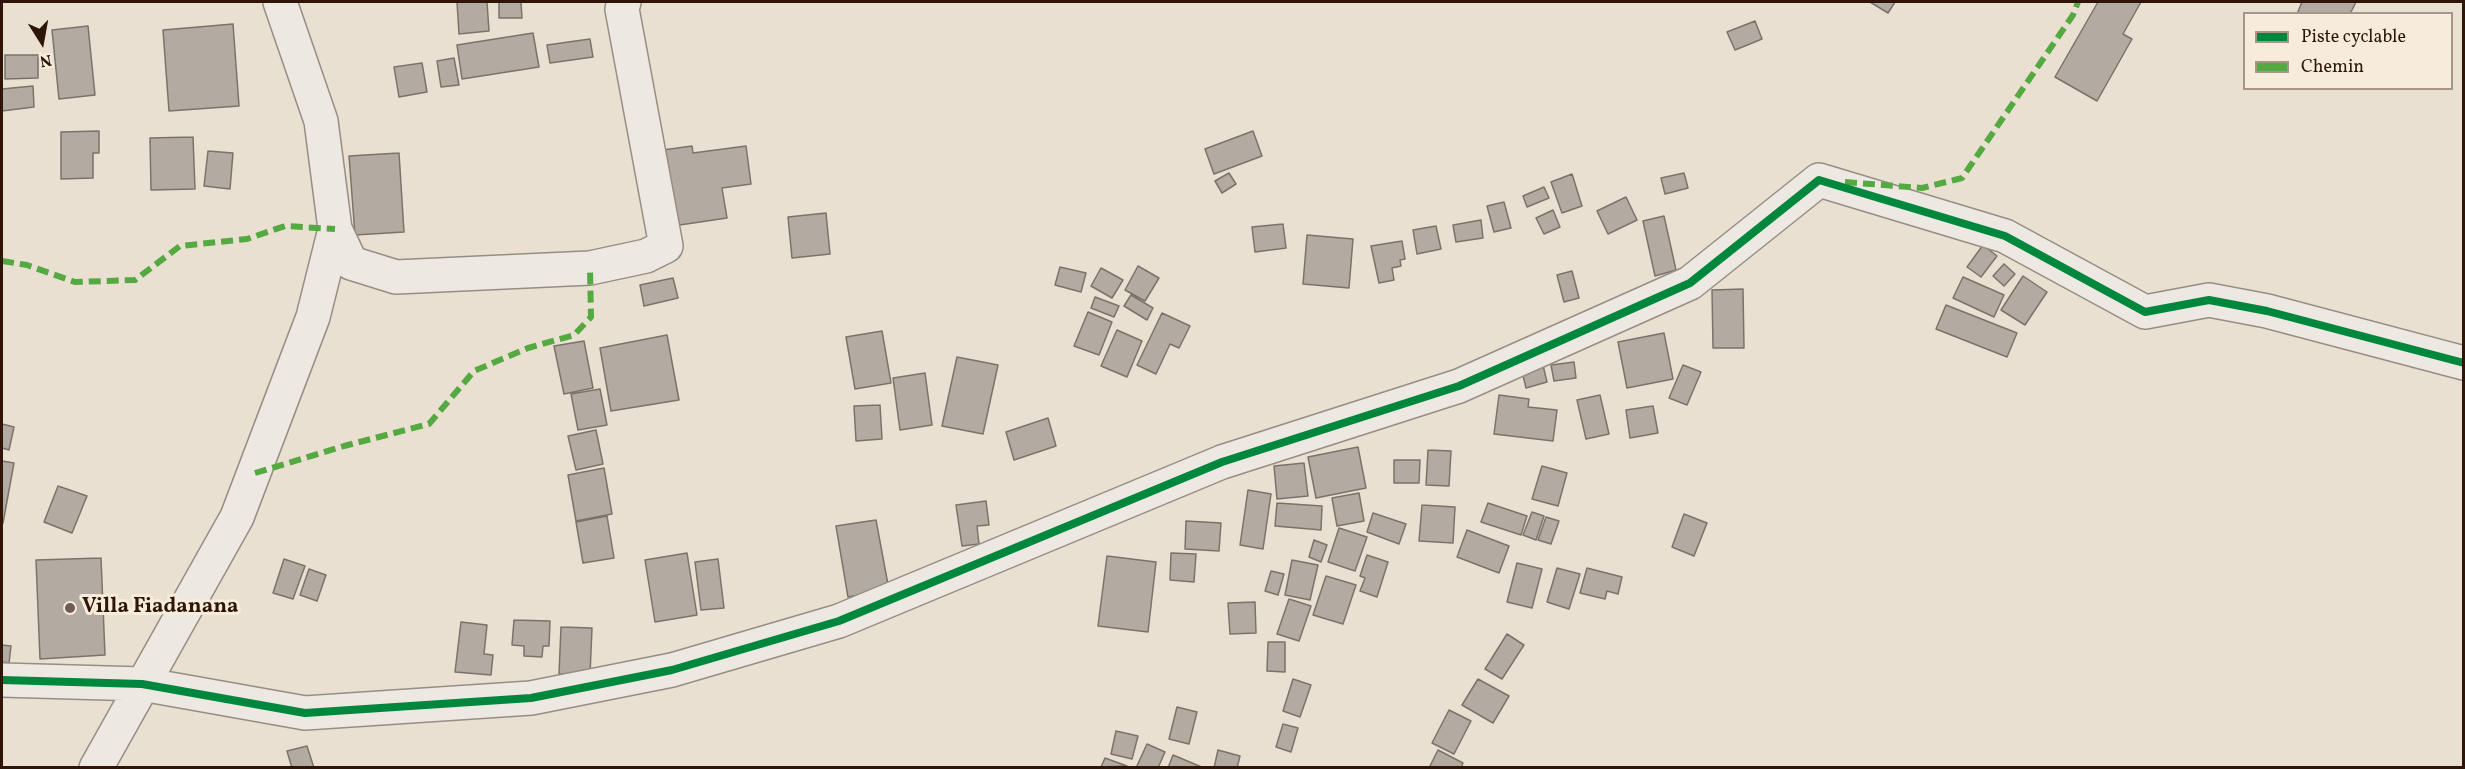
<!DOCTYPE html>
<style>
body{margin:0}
#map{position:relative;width:2465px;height:769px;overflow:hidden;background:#e9e0d2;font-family:Vollkorn,serif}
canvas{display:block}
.frame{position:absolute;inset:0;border:3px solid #2d1608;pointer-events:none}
.legend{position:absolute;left:2243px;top:12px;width:210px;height:78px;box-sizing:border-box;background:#f7ecdb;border:2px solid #a69687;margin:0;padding:8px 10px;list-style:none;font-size:18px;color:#2d1608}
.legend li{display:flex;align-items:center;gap:12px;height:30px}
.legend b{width:30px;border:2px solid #a69687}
.north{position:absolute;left:12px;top:12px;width:60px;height:60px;-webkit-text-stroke:4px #f7ecdb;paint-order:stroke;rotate:169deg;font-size:16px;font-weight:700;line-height:24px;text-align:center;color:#2d1608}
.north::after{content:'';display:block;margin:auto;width:21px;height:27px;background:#2d1608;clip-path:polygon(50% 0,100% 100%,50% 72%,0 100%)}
</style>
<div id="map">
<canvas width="2465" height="769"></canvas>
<div class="frame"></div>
<ul class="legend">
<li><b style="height:8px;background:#00873e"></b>Piste cyclable</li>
<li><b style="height:8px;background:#54a941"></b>Chemin</li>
</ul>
<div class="north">N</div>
</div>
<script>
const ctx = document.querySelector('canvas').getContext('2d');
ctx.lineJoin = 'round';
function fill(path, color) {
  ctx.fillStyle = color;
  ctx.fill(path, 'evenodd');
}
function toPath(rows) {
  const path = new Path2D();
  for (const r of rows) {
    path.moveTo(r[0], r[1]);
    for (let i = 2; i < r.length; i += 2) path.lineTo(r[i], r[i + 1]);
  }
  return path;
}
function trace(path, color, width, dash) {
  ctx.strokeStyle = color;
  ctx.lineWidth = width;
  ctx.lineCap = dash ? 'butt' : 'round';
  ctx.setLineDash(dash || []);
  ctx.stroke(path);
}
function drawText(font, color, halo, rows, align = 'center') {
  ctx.font = font + ' Vollkorn,serif';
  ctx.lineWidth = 6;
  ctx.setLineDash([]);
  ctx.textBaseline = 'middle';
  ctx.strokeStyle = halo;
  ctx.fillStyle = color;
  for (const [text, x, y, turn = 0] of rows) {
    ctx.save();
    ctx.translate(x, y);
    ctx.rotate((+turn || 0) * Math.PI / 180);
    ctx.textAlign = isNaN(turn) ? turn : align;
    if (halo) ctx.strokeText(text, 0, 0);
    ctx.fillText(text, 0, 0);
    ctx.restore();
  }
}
const building = toPath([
 [457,2,487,2,489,31,459,34,457,2],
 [499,2,521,2,522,18,499,18,499,2],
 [1870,2,1895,2,1888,13,1870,2],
 [2098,2,2141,2,2123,34,2132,39,2097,101,2055,77,2098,2],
 [2302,2,2356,2,2350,14,2297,14,2302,2],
 [1755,21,1762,39,1735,50,1727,32,1755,21],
 [233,24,239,106,169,111,163,30,233,24],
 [88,26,95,95,59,99,52,30,88,26],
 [533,33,539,67,462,79,457,45,533,33],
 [590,39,593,57,550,63,547,45,590,39],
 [5,55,38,55,38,78,5,79,5,55],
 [454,58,459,85,441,87,437,61,454,58],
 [422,63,427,92,399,97,394,67,422,63],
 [33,86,34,107,2,111,2,89,33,86],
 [99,131,99,153,93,153,93,178,61,179,61,132,99,131],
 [1253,131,1262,156,1214,174,1205,149,1253,131],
 [193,137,195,189,151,190,150,138,193,137],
 [692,146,693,153,746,146,751,184,722,188,727,218,673,226,663,150,692,146],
 [208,151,233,153,230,189,204,186,208,151],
 [399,153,404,232,355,235,349,156,399,153],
 [1229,173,1236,184,1222,193,1215,181,1229,173],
 [1684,173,1688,188,1665,194,1661,178,1684,173],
 [1572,174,1582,206,1562,213,1551,182,1572,174],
 [1544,187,1549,198,1527,207,1523,196,1544,187],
 [1626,197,1637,220,1608,234,1597,211,1626,197],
 [1504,202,1511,228,1494,232,1487,206,1504,202],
 [1553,210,1560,227,1544,234,1536,218,1553,210],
 [826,213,830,254,792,258,788,217,826,213],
 [1664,216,1676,270,1655,276,1643,221,1664,216],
 [1481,220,1483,238,1456,242,1453,225,1481,220],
 [1283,224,1286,248,1255,252,1252,227,1283,224],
 [1436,226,1441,249,1417,254,1413,230,1436,226],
 [1307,235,1353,239,1349,288,1303,284,1307,235],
 [1402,241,1405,259,1400,260,1401,266,1392,268,1394,280,1379,283,1371,246,1402,241],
 [1983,245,1997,256,1981,277,1967,267,1983,245],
 [2004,264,2015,274,2004,286,1993,276,2004,264],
 [1138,266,1159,278,1145,301,1125,290,1138,266],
 [1060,267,1086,273,1081,292,1055,285,1060,267],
 [1101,268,1123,280,1112,298,1091,286,1101,268],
 [1572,271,1579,298,1564,302,1557,275,1572,271],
 [2023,276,2047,292,2025,325,2001,310,2023,276],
 [1963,277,2004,295,1994,317,1953,298,1963,277],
 [673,278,678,298,644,306,640,285,673,278],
 [1743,289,1744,348,1713,348,1712,290,1743,289],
 [1131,295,1153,308,1147,320,1124,306,1131,295],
 [1095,297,1119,306,1114,317,1091,308,1095,297],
 [1946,305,2017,333,2007,357,1936,329,1946,305],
 [1088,312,1112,322,1099,355,1074,346,1088,312],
 [1162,313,1190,326,1179,348,1170,344,1156,374,1137,365,1162,313],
 [1117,330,1142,341,1127,377,1101,366,1117,330],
 [882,331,891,383,855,389,846,337,882,331],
 [1664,333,1673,379,1627,388,1618,342,1664,333],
 [667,335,679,400,611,411,600,348,667,335],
 [584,341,593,388,564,394,554,346,584,341],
 [957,357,998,365,983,434,942,426,957,357],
 [1574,362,1576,378,1554,381,1551,365,1574,362],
 [1543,365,1547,382,1526,388,1522,371,1543,365],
 [1683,365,1701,372,1687,405,1669,398,1683,365],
 [925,373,932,425,900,430,893,378,925,373],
 [600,389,607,425,578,430,571,394,600,389],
 [1499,395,1529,399,1528,407,1557,410,1553,441,1494,434,1499,395],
 [1600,395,1609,434,1586,439,1577,400,1600,395],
 [880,405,882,439,856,441,854,406,880,405],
 [1653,406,1658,433,1630,438,1626,410,1653,406],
 [1048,418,1056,446,1014,460,1006,432,1048,418],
 [2,424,14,427,9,450,2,448,2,424],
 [596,430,603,464,576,470,568,436,596,430],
 [1358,447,1366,488,1316,498,1308,457,1358,447],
 [1428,450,1451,451,1449,486,1426,485,1428,450],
 [1394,460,1420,460,1419,483,1394,483,1394,460],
 [2,461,14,463,3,523,2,522,2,461],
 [1304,463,1308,496,1277,499,1274,466,1304,463],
 [1542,466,1567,473,1558,506,1532,499,1542,466],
 [604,468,612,514,576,521,568,475,604,468],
 [58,486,87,496,72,533,44,522,58,486],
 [1248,490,1271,494,1263,549,1240,545,1248,490],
 [1359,493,1364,521,1337,526,1332,498,1359,493],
 [986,501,989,525,977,526,979,544,962,546,956,505,986,501],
 [1277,503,1322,506,1321,530,1275,526,1277,503],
 [1488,503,1527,516,1521,535,1481,522,1488,503],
 [1422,505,1455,507,1453,543,1419,541,1422,505],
 [1532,512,1544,516,1536,540,1523,535,1532,512],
 [1373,513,1406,524,1399,544,1367,532,1373,513],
 [1684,514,1707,523,1694,556,1672,547,1684,514],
 [607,516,614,558,583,563,576,522,607,516],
 [1546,517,1559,521,1551,544,1538,540,1546,517],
 [876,520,889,590,848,597,836,526,876,520],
 [1186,521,1221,523,1219,551,1185,549,1186,521],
 [1339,528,1367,537,1355,571,1328,562,1339,528],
 [1467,530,1509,546,1499,573,1457,557,1467,530],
 [1314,540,1327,545,1321,562,1309,557,1314,540],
 [687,553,697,615,655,622,645,560,687,553],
 [1171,553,1196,554,1194,582,1170,580,1171,553],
 [1367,555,1388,562,1377,597,1360,591,1365,578,1360,576,1367,555],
 [1107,556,1156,562,1148,632,1098,626,1107,556],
 [101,558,105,655,40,659,36,560,101,558],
 [284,559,305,566,293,599,273,593,284,559],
 [718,559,724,608,701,610,695,562,718,559],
 [1292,560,1318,565,1310,600,1285,595,1292,560],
 [1517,563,1542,569,1532,608,1507,602,1517,563],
 [1557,568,1580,574,1569,609,1547,602,1557,568],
 [1587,568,1622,577,1618,594,1607,591,1605,599,1580,593,1587,568],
 [309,569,326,575,317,601,300,595,309,569],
 [1271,571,1284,574,1278,595,1265,591,1271,571],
 [1326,576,1356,585,1343,624,1313,615,1326,576],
 [1289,599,1311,606,1299,641,1277,634,1289,599],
 [1255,602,1256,633,1230,634,1228,603,1255,602],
 [514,620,550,621,549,646,543,646,542,657,524,656,524,646,512,645,514,620],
 [461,622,487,625,484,654,493,655,491,675,455,672,461,622],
 [561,627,592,628,590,675,559,674,561,627],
 [1507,634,1524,645,1502,679,1485,669,1507,634],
 [1268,642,1285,642,1285,672,1267,671,1268,642],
 [2,645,11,646,9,663,2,662,2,645],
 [1293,679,1311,685,1300,717,1283,711,1293,679],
 [1478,679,1509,696,1493,723,1462,705,1478,679],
 [1177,707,1197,712,1189,744,1169,739,1177,707],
 [1449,710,1471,721,1454,754,1432,743,1449,710],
 [1283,724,1298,728,1291,752,1276,747,1283,724],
 [1116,731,1138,736,1132,759,1111,754,1116,731],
 [1147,744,1165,752,1158,768,1136,768,1147,744],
 [307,746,314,768,292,768,287,751,307,746],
 [1218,750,1240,756,1237,768,1214,768,1218,750],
 [1438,750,1463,763,1461,768,1429,768,1438,750],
 [1173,755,1204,768,1168,768,1173,755],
 [1105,758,1127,766,1101,767,1105,758]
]);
const street = toPath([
 [335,229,351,263,396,277,590,268,646,256,666,246,622,9,624,2],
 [2,680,142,684,305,713,531,698,672,670,839,621,1222,462,1459,386,1690,283,1819,180,2005,236,2145,312,2209,300,2267,311,2464,363],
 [96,768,237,517,313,317,335,229,321,121,280,2]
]);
const quiet = toPath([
 [1845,182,1922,188,1962,178,2073,15,2078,2],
 [2,261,27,265,75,282,135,280,180,246,247,239,285,226,335,229],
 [255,473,344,446,429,424,474,371,528,348,574,335,591,317,590,268]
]);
const cycleway = toPath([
 [2,680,142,684,305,713,531,698,672,670,839,621,1222,462,1459,386,1690,283,1819,180,2005,236,2145,312,2209,300,2267,311,2464,363]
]);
const markers = [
 [70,608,6,"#6f5d4f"]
];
const poiNames = [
 ["Villa Fiadanana",82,608]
];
fill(building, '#b3aba1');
trace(building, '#7b736a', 1.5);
trace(street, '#968e84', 36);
trace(street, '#ede8e1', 33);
trace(quiet, '#54a941', 6, [12, 6]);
trace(cycleway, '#00873e', 8);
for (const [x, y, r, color] of markers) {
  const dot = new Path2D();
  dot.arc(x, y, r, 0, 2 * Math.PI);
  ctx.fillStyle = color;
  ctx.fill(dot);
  trace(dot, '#f7ecdb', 2);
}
drawText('bold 21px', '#2d1608', '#f7ecdb', poiNames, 'left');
</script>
